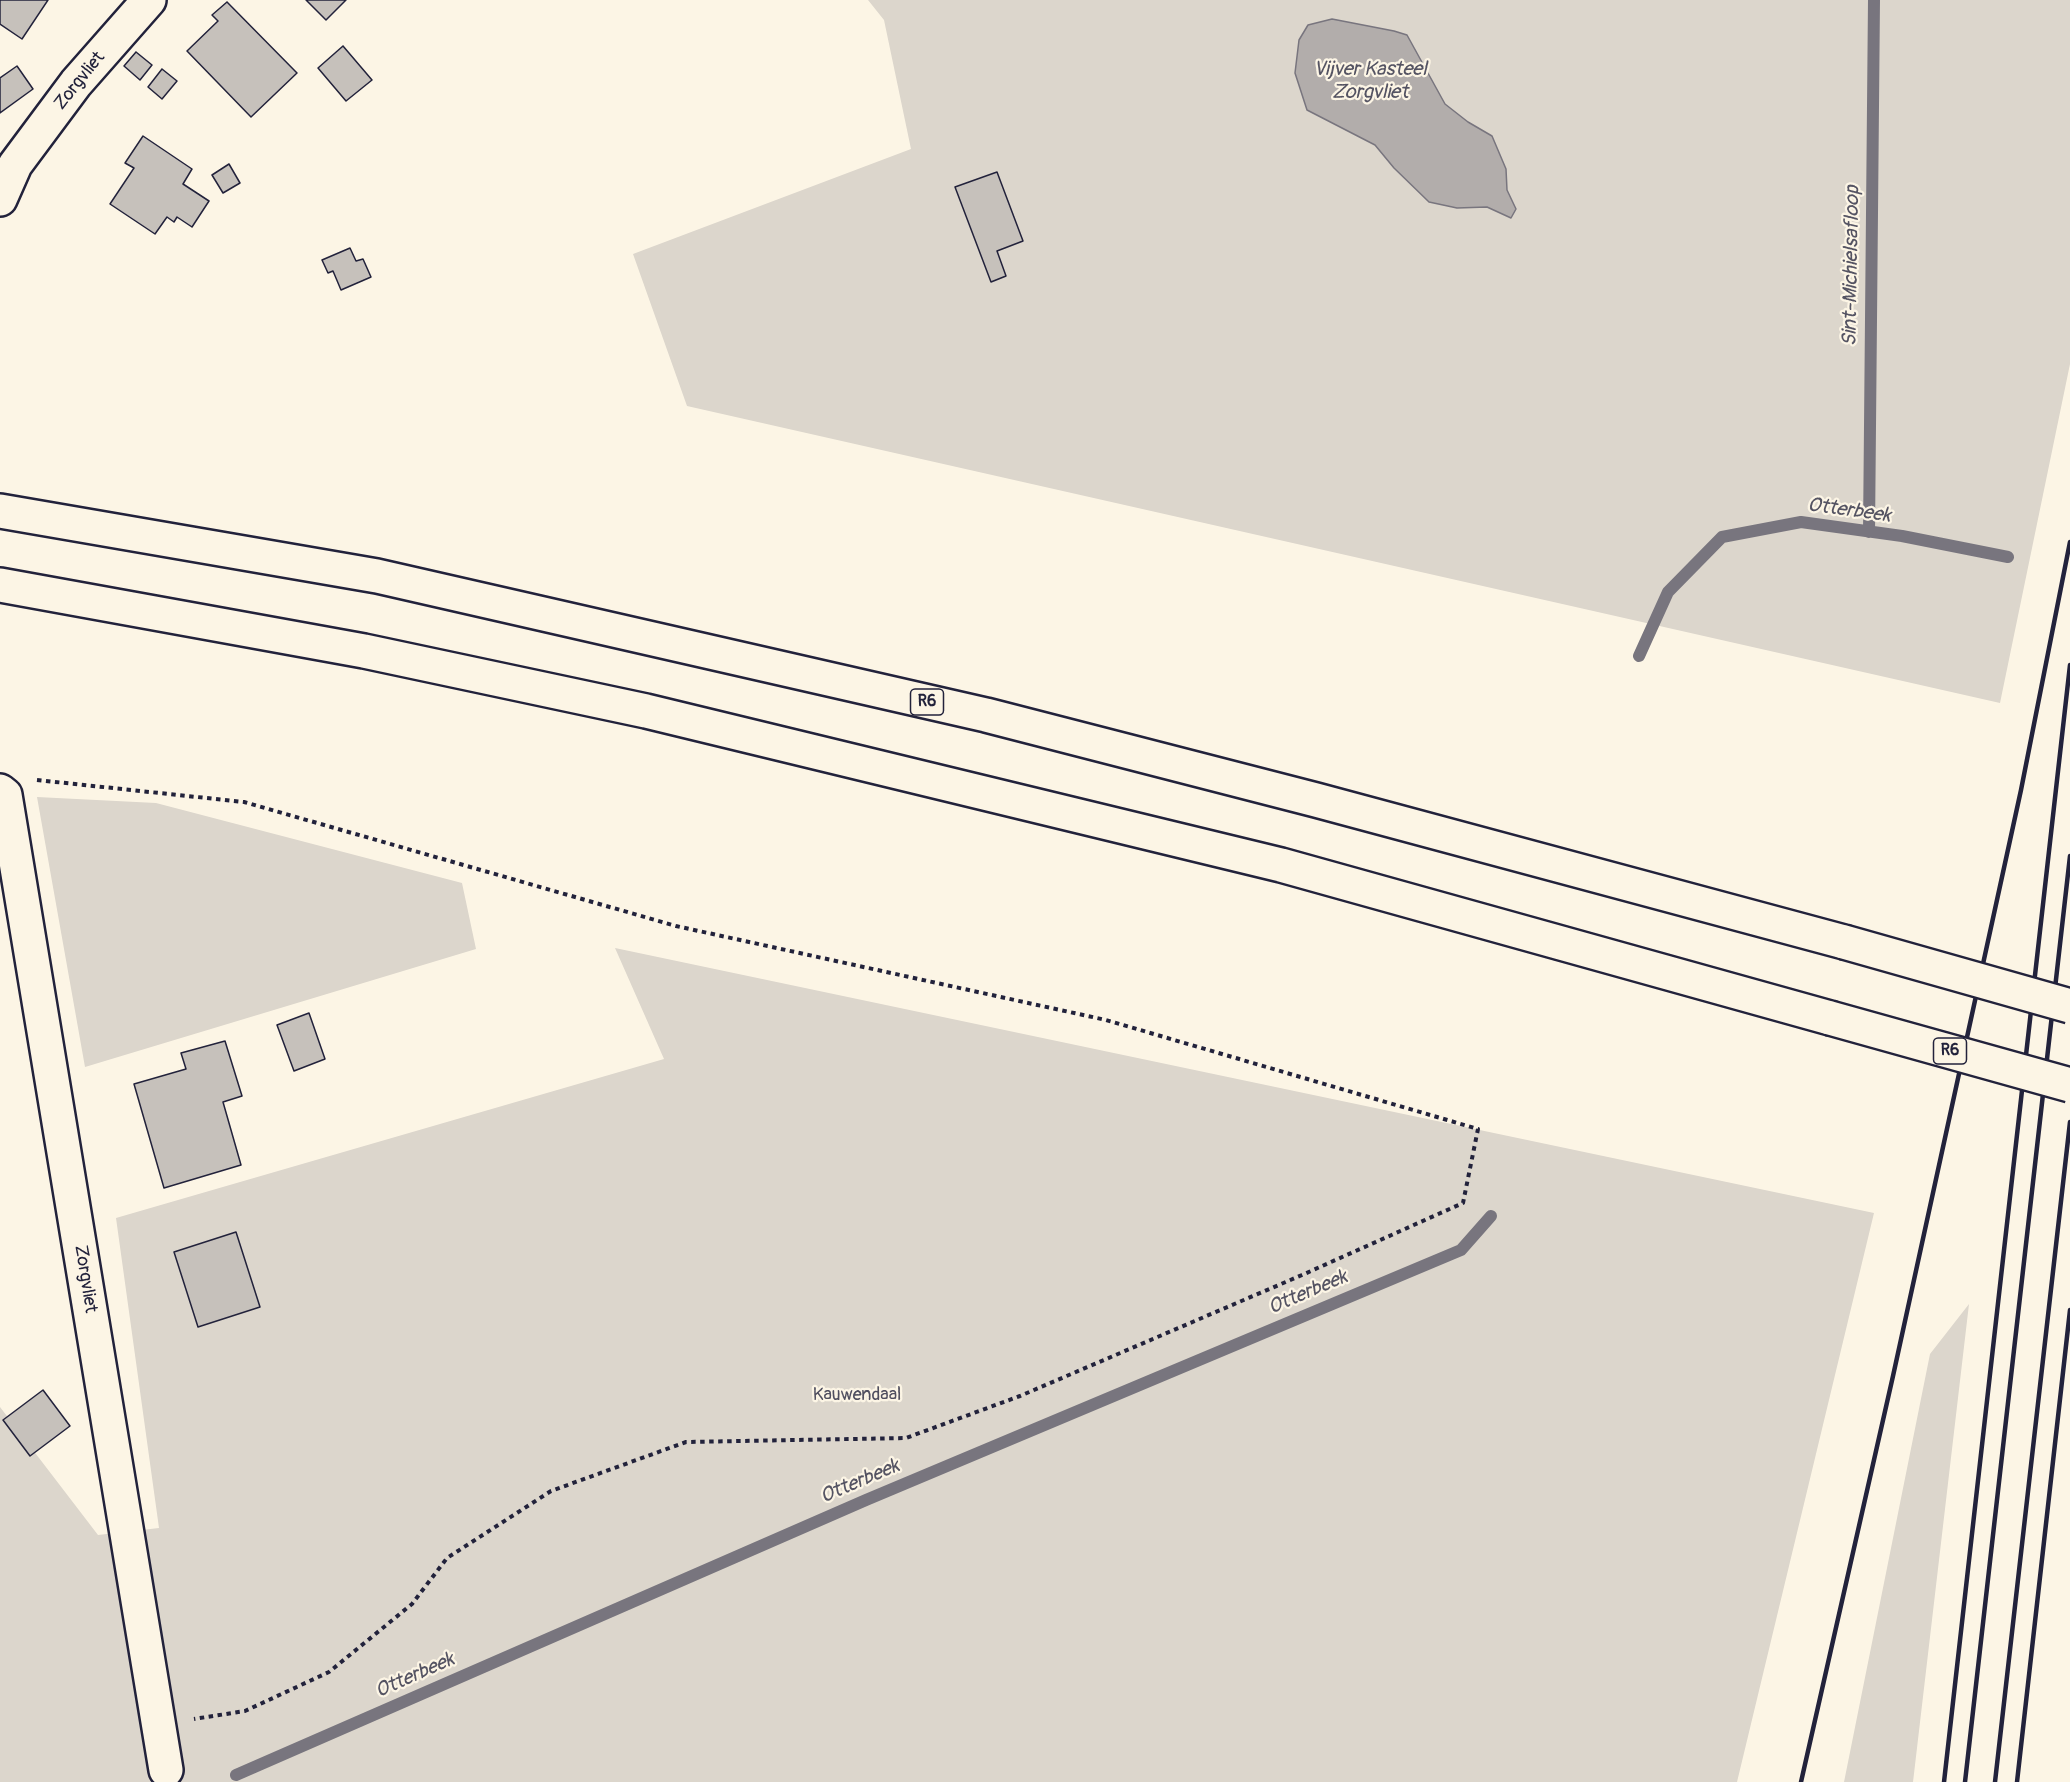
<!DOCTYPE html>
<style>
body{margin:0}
canvas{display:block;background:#fcf5e5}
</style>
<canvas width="2070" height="1782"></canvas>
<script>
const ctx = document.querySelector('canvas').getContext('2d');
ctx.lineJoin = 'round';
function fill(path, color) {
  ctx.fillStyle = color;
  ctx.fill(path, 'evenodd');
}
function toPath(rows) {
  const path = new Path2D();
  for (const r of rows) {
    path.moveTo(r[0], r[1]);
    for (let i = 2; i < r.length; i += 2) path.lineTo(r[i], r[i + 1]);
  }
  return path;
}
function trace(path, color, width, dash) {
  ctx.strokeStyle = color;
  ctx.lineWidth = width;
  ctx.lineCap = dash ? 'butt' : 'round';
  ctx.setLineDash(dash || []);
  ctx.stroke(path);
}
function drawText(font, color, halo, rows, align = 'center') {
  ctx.font = font + ' Pangolin,sans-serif';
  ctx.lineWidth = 4.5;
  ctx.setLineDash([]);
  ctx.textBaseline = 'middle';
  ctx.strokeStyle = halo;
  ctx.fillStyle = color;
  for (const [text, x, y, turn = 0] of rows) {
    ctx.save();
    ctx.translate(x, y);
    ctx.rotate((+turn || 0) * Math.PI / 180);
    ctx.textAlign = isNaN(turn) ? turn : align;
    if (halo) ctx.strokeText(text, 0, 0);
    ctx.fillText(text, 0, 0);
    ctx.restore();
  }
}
const green = toPath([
 [868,0,2070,0,2070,364,2000,703,687,406,633,254,911,149,884,20],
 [37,797,156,803,462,883,476,949,85,1067],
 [615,948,1874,1213,1737,1782,0,1782,0,1407,98,1535,159,1528,116,1218,664,1059],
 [1969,1304,1913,1782,1844,1782,1930,1354]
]);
const water = toPath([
 [1332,19,1394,31,1407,35,1445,104,1468,122,1492,136,1506,169,1507,190,1516,209,1511,218,1487,207,1457,208,1429,202,1394,168,1375,145,1307,110,1295,73,1299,40,1308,25,1332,19]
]);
const stream = toPath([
 [1869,532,1874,0],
 [1639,656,1668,592,1722,537,1801,522,1902,536,2008,557],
 [236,1775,866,1500,1461,1250,1491,1216]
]);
const building = toPath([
 [0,0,48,0,22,39,0,24,0,0],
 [306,0,346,0,326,20,306,0],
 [227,2,297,73,251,117,187,51,218,21,212,15,227,2],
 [343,46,372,80,346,101,318,68,343,46],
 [136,52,152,65,140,80,124,66,136,52],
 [17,66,33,89,0,113,0,78,17,66],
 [162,69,177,81,162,99,148,87,162,69],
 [143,136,192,169,183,184,209,201,192,227,177,217,174,222,167,217,155,234,110,204,134,168,125,163,143,136],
 [229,164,240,183,223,193,212,175,229,164],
 [997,172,1023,241,997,251,1006,276,991,282,955,187,997,172],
 [350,248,356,261,363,259,371,277,341,290,333,271,328,273,322,260,350,248],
 [309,1013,325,1059,294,1071,277,1025,309,1013],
 [225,1041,242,1096,223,1102,241,1165,164,1188,134,1084,186,1069,181,1053,225,1041],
 [236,1232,260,1307,198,1327,174,1252,236,1232],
 [43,1390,70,1426,30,1456,3,1420,43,1390]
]);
const path = toPath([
 [37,780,244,802,676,926,1106,1020,1478,1129,1463,1203,1302,1275,1020,1396,906,1438,686,1442,551,1491,447,1558,412,1604,329,1672,245,1711,194,1719]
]);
const minor = toPath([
 [0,199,15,165,76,83,149,0],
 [0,791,5,795,166,1770]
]);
const highway = toPath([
 [0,511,377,576,986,715,1316,800,1844,942],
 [0,585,364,651,646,711,1281,865,1830,1018]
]);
const rail = toPath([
 [1801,1782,1893,1376,2021,790,2070,542],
 [1944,1782,2070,665],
 [1965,1782,2070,856],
 [1995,1782,2070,1122],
 [2017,1782,2070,1310]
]);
const highwayBridge = toPath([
 [1844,942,2070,1006],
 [1830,1018,2070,1085]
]);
const shields = [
 [927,702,33],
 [1950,1051,33]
];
const shieldNames = [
 ["R6",927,702],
 ["R6",1950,1051]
];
const streetNames = [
 ["Zorgvliet",80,81,-51],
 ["Zorgvliet",85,1279,81]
];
const parkNames = [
 ["Kauwendaal",857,1395]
];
const waterNames = [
 ["Vijver Kasteel",1370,70],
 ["Zorgvliet",1370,93],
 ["Sint-Michielsafloop",1852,266,-89],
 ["Otterbeek",1849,511,8],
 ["Otterbeek",1308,1293,-23],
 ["Otterbeek",860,1482,-23],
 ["Otterbeek",415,1676,-24]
];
fill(green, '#dcd6cc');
fill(water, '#b2adab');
trace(water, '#78757e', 1.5);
trace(stream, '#78757e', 12);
fill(building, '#c6c1bb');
trace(building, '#22223b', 1.5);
trace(minor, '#22223b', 38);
trace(highway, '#22223b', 38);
trace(path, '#22223b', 4, [4.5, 4.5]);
trace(minor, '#fcf5e5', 33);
trace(highway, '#fcf5e5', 33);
trace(rail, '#22223b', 4.5);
trace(highwayBridge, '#22223b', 38, []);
trace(highwayBridge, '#fcf5e5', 33);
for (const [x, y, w] of shields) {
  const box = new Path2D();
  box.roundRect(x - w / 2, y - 13, w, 26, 4.5);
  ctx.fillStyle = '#fcf5e5';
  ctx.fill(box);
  trace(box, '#22223b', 1.5);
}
drawText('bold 16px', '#22223b', null, shieldNames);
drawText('18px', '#22223b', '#fcf5e5', streetNames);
drawText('18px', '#504f5f', '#fcf5e5', parkNames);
drawText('italic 20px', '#545362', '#fcf5e5', waterNames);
</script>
